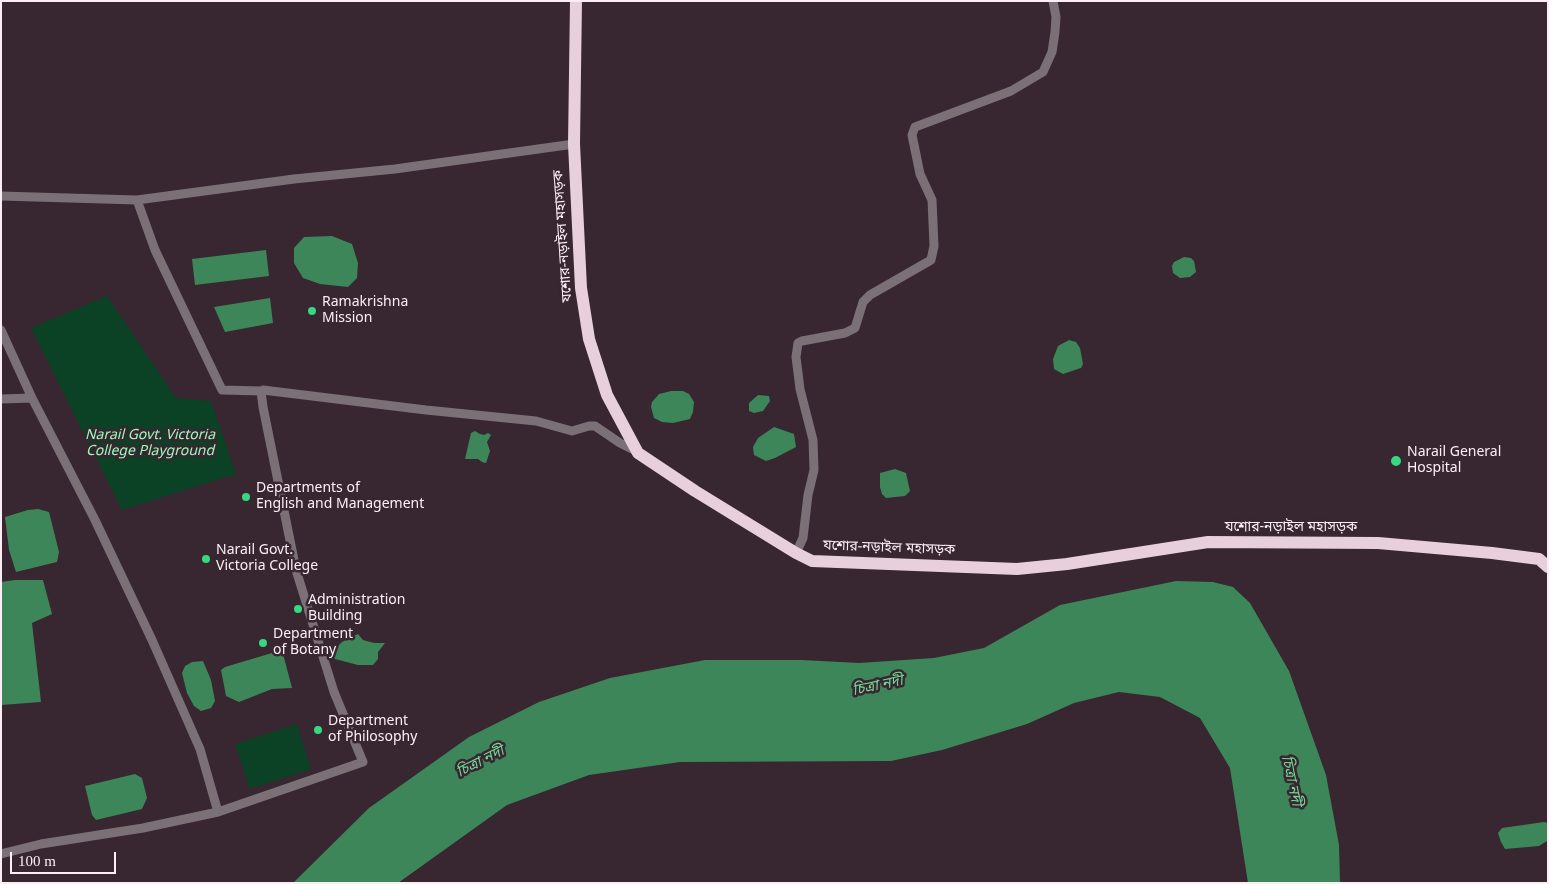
<!DOCTYPE html>
<meta charset="utf-8">
<style>
body{margin:0}
#map{position:relative;width:1549px;height:884px;overflow:hidden;background:#382630;font-family:Georgia,serif}
canvas{display:block}
.frame{position:absolute;inset:0;border:2px solid #fbeef5;pointer-events:none}
.scale{position:absolute;left:10px;top:852px;width:106px;height:22px;box-sizing:border-box;border:2px solid #fbeef5;border-top:0;padding-left:6px;font-size:15px;line-height:18px;white-space:nowrap;color:#fbeef5;-webkit-text-stroke:4px #382630;paint-order:stroke}
</style>
<div id="map">
<canvas width="1549" height="884"></canvas>
<div class="frame"></div>
<div class="scale">100 m</div>
</div>
<script>
const ctx = document.querySelector('canvas').getContext('2d');
ctx.lineJoin = 'round';
function fill(path, color) {
  ctx.fillStyle = color;
  ctx.fill(path, 'evenodd');
}
function toPath(rows) {
  const path = new Path2D();
  for (const r of rows) {
    path.moveTo(r[0], r[1]);
    for (let i = 2; i < r.length; i += 2) path.lineTo(r[i], r[i + 1]);
  }
  return path;
}
function trace(path, color, width, dash) {
  ctx.strokeStyle = color;
  ctx.lineWidth = width;
  ctx.lineCap = dash ? 'butt' : 'round';
  ctx.setLineDash(dash || []);
  ctx.stroke(path);
}
function drawText(font, color, halo, rows, align = 'center') {
  ctx.font = font + ' Georgia,"Noto Sans Bengali",serif';
  ctx.lineWidth = 5;
  ctx.setLineDash([]);
  ctx.textBaseline = 'middle';
  ctx.strokeStyle = halo;
  ctx.fillStyle = color;
  for (const [text, x, y, turn = 0] of rows) {
    ctx.save();
    ctx.translate(x, y);
    ctx.rotate((+turn || 0) * Math.PI / 180);
    ctx.textAlign = isNaN(turn) ? turn : align;
    if (halo) ctx.strokeText(text, 0, 0);
    ctx.fillText(text, 0, 0);
    ctx.restore();
  }
}
const green = toPath([
 [107,296,176,398,211,401,236,474,122,510,31,328],
 [297,724,311,769,250,789,235,744]
]);
const water = toPath([
 [332,236,352,244,358,263,357,278,348,287,320,284,303,278,294,263,294,248,304,237],
 [266,250,269,276,195,285,192,259],
 [1184,257,1191,258,1194,261,1196,272,1190,277,1180,278,1173,273,1172,266,1174,262],
 [270,298,273,323,225,332,214,307],
 [1069,340,1076,342,1080,348,1083,364,1081,368,1063,374,1054,369,1053,359,1058,346],
 [671,391,683,391,689,394,694,402,693,412,690,419,673,423,662,422,654,418,651,407,652,402,659,394],
 [758,395,769,396,770,401,763,411,754,413,749,411,749,403],
 [774,427,794,434,796,447,775,458,766,461,754,455,753,447,758,438],
 [475,431,480,434,484,435,488,433,491,435,487,442,490,451,486,463,482,462,478,459,465,459,471,433],
 [895,469,906,473,910,491,905,496,886,498,882,494,880,487,880,473],
 [38,509,49,512,59,552,57,562,16,572,9,550,5,517,28,510],
 [15,580,43,580,52,614,32,623,41,702,1,705,1,582],
 [1176,581,1213,582,1233,587,1250,603,1289,671,1326,775,1339,845,1340,883,1248,883,1230,768,1200,718,1160,697,1119,692,1074,703,1027,724,942,750,891,761,680,762,589,775,507,805,398,883,293,883,369,808,469,737,539,702,610,678,705,660,802,660,859,663,934,658,984,648,1060,605],
 [358,634,363,640,374,643,385,643,378,652,378,659,373,665,358,665,335,659,333,656,334,650,342,642],
 [282,650,292,688,272,689,239,702,226,696,221,670,225,667],
 [203,661,211,680,215,701,211,708,201,711,194,706,187,693,182,673,185,666,192,662],
 [135,774,142,778,147,798,142,809,96,820,92,815,85,786],
 [1544,822,1548,823,1548,838,1547,841,1539,846,1505,849,1501,842,1498,833,1502,828]
]);
const minor = toPath([
 [1,196,137,200,294,179,395,169,574,144],
 [137,200,155,250,222,390,261,391],
 [1,330,32,398,95,520,152,640,200,749,218,812],
 [1,399,32,398],
 [796,553,803,538,808,495,814,470,813,440,800,389,796,357,798,343,802,341,845,333,855,328,863,302,870,295,931,260,934,246,932,200,920,174,912,135,915,127,1011,91,1043,72,1052,52,1055,32,1056,17,1053,1],
 [1,854,41,844,143,828,218,812,363,762,334,692,296,570,263,407,261,391,263,390,426,410,536,421,572,431,589,426,595,426,620,443,638,452]
]);
const highway = toPath([
 [576,1,574,144,581,288,589,339,607,395,638,453,695,491,796,553,812,561,1017,569,1067,564,1208,542,1378,543,1492,553,1539,559,1548,567]
]);
const markers = [
 [312,311,5,"#36d881"],
 [1396,461,6,"#36d881"],
 [246,497,5,"#36d881"],
 [206,559,5,"#36d881"],
 [298,609,5,"#36d881"],
 [263,643,5,"#36d881"],
 [318,730,5,"#36d881"]
];
const streetNames = [
 ["যশোর-নড়াইল মহাসড়ক",564,236,-94],
 ["যশোর-নড়াইল মহাসড়ক",1291,528],
 ["যশোর-নড়াইল মহাসড়ক",889,549,2]
];
const poiNames = [
 ["Ramakrishna",322,303],
 ["Mission",322,319],
 ["Narail General",1407,453],
 ["Hospital",1407,469],
 ["Departments of",256,489],
 ["English and Management",256,505],
 ["Narail Govt.",216,551],
 ["Victoria College",216,567],
 ["Administration",308,601],
 ["Building",308,617],
 ["Department",273,635],
 ["of Botany",273,651],
 ["Department",328,722],
 ["of Philosophy",328,738]
];
const parkNames = [
 ["Narail Govt. Victoria",150,436],
 ["College Playground",150,452]
];
const waterNames = [
 ["চিত্রা নদী",878,687,-12],
 ["চিত্রা নদী",481,763,-27],
 ["চিত্রা নদী",1290,781,78]
];
fill(green, '#0b4124');
fill(water, '#3d8659');
trace(minor, '#7a7075', 9);
trace(highway, '#e7cfdc', 12);
for (const [x, y, r, color] of markers) {
  const dot = new Path2D();
  dot.arc(x, y, r, 0, 2 * Math.PI);
  ctx.fillStyle = color;
  ctx.fill(dot);
  trace(dot, '#382630', 2);
}
drawText('14px', '#fbeef5', '#382630', streetNames);
drawText('14px', '#fbeef5', '#382630', poiNames, 'left');
drawText('italic 14px', '#97fdba', '#382630', parkNames);
drawText('italic 15px', '#73d898', '#382630', waterNames);
</script>
